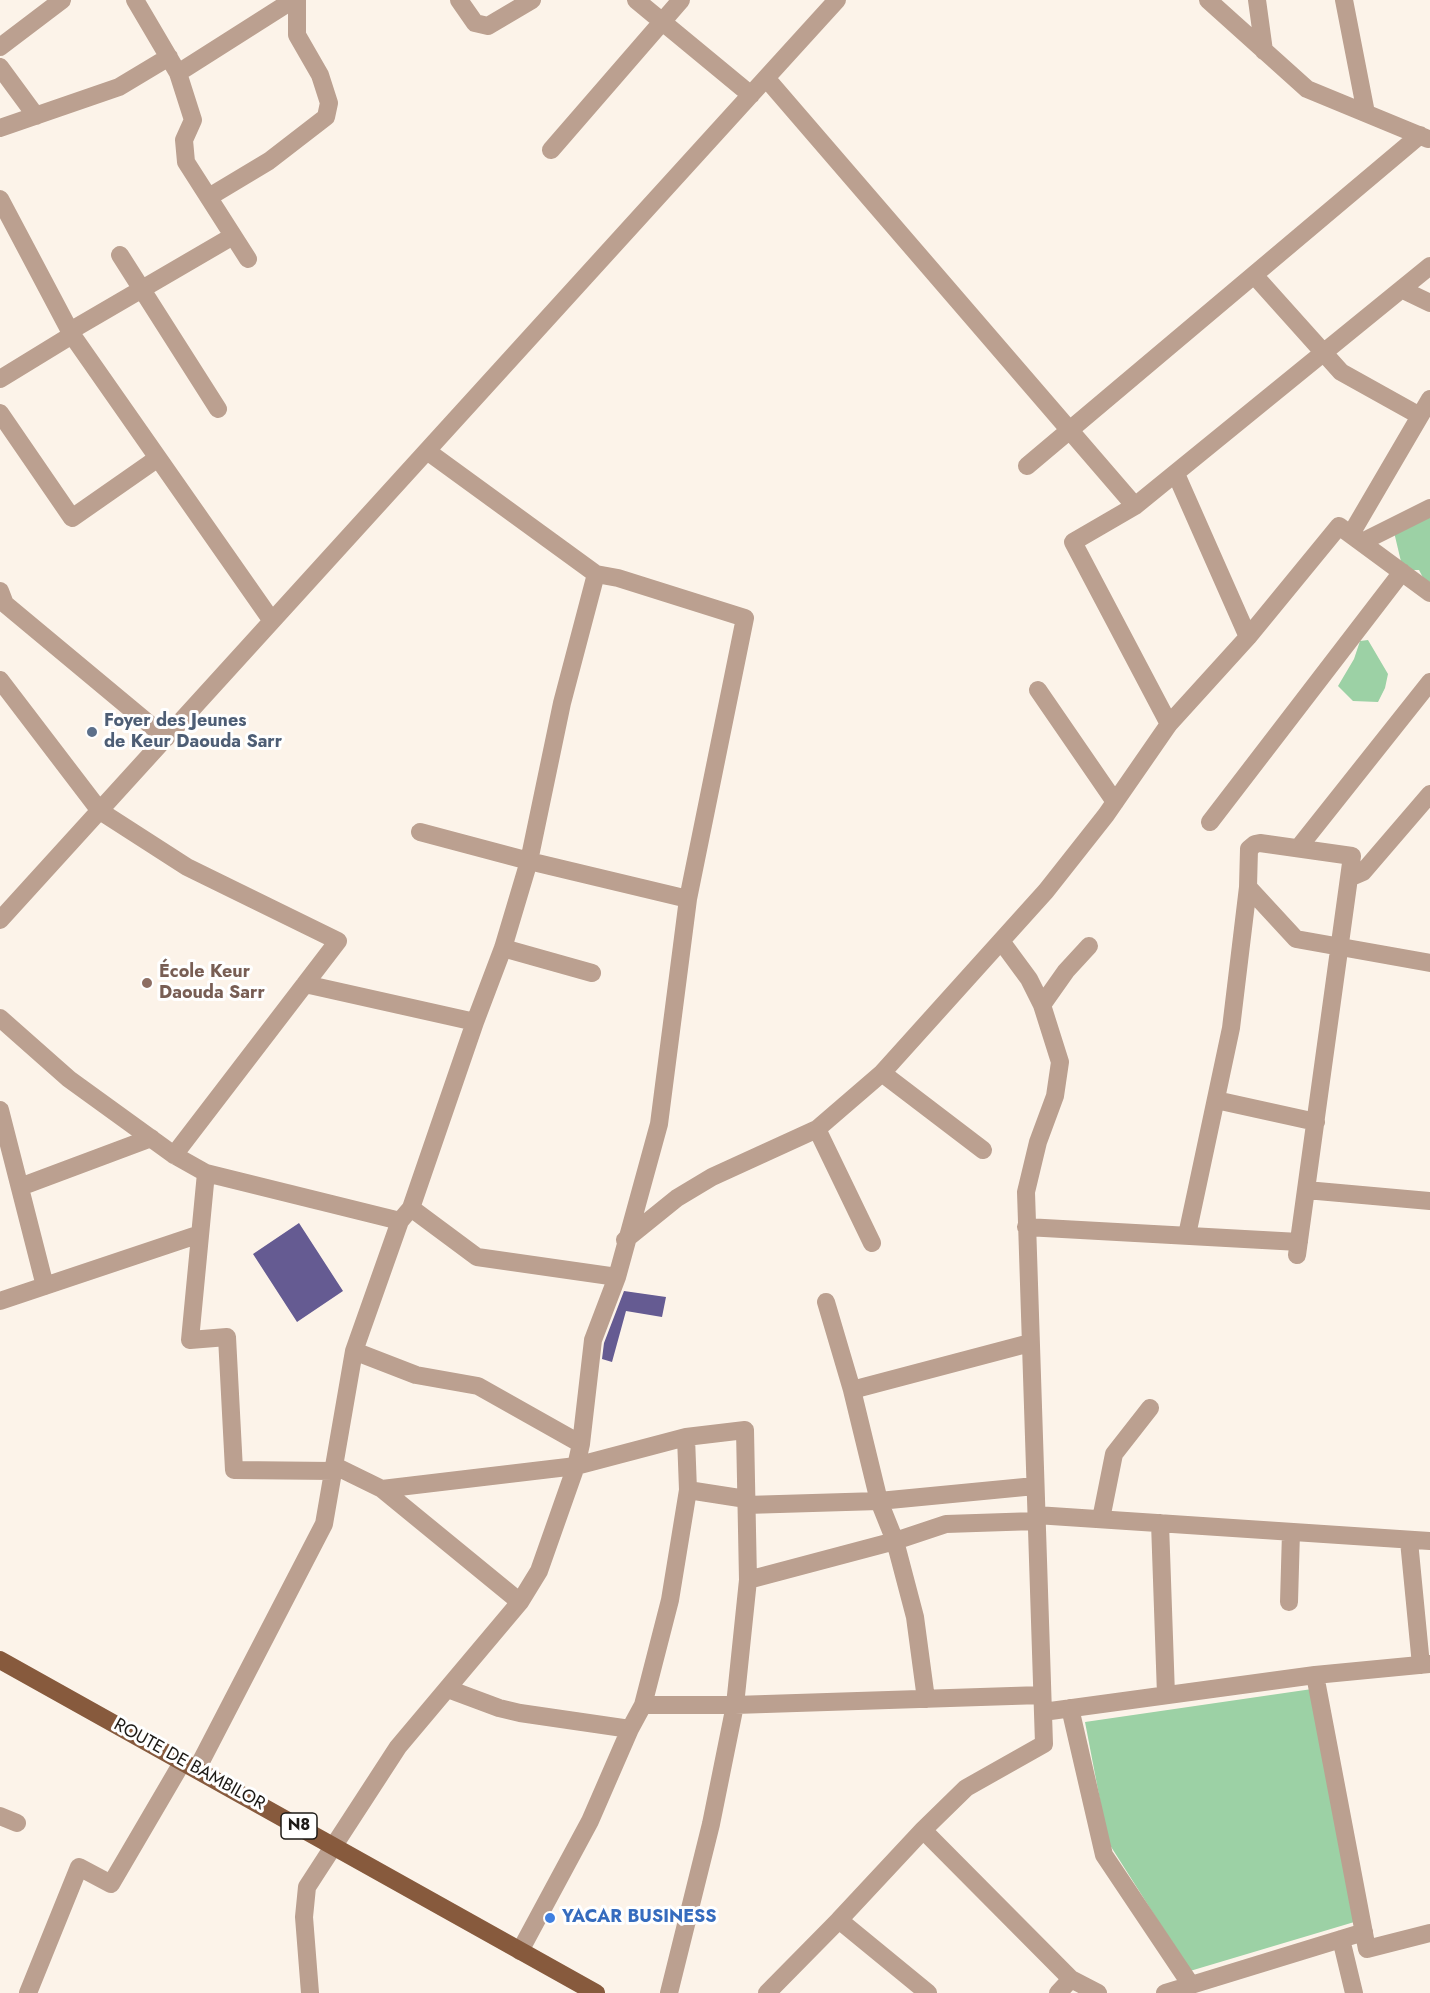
<!DOCTYPE html>
<meta charset="utf-8">
<style>
body{margin:0}
canvas{display:block;background:#fcf3e9}
</style>
<canvas width="1430" height="1993"></canvas>
<script>
const ctx = document.querySelector('canvas').getContext('2d');
ctx.lineJoin = 'round';
function fill(path, color) {
  ctx.fillStyle = color;
  ctx.fill(path, 'evenodd');
}
function toPath(rows) {
  const path = new Path2D();
  for (const r of rows) {
    path.moveTo(r[0], r[1]);
    for (let i = 2; i < r.length; i += 2) path.lineTo(r[i], r[i + 1]);
  }
  return path;
}
function trace(path, color, width, dash) {
  ctx.strokeStyle = color;
  ctx.lineWidth = width;
  ctx.lineCap = dash ? 'butt' : 'round';
  ctx.setLineDash(dash || []);
  ctx.stroke(path);
}
function drawText(font, color, halo, rows, align = 'center') {
  ctx.font = font + ' Jost,sans-serif';
  ctx.lineWidth = 6;
  ctx.setLineDash([]);
  ctx.textBaseline = 'middle';
  ctx.strokeStyle = halo;
  ctx.fillStyle = color;
  for (const [text, x, y, turn = 0] of rows) {
    ctx.save();
    ctx.translate(x, y);
    ctx.rotate((+turn || 0) * Math.PI / 180);
    ctx.textAlign = isNaN(turn) ? turn : align;
    if (halo) ctx.strokeText(text, 0, 0);
    ctx.fillText(text, 0, 0);
    ctx.restore();
  }
}
const green = toPath([
 [1430,512,1430,591,1419,570,1403,570,1394,532],
 [1368,640,1388,674,1385,688,1378,702,1353,701,1338,686,1354,659,1360,641],
 [1312,1689,1361,1920,1190,1971,1108,1842,1085,1722]
]);
const building = toPath([
 [299,1223,343,1291,297,1322,253,1254],
 [624,1291,666,1297,662,1317,626,1311,612,1362,602,1359,604,1343]
]);
const minor = toPath([
 [135,0,178,73,193,120,184,140,186,162,248,259],
 [459,0,475,23,488,26,532,0],
 [636,0,751,95],
 [1208,0,1307,89,1428,139],
 [1257,0,1264,51],
 [1344,0,1366,113],
 [0,47,62,0],
 [0,67,36,116],
 [178,73,293,0],
 [766,78,1135,506],
 [0,128,119,87,169,57],
 [551,150,681,0],
 [209,197,269,161,326,117,329,103,320,75,297,35,297,0],
 [0,199,72,335,272,621],
 [120,255,218,409],
 [1254,275,1341,372,1420,416],
 [1403,290,1430,303],
 [70,331,233,236],
 [0,379,72,335],
 [0,413,72,518,158,458],
 [1027,466,1420,135],
 [1176,474,1248,637],
 [1351,534,1430,399],
 [1362,542,1430,508],
 [0,591,5,604,166,738],
 [0,680,100,811,187,867,338,941,174,1155],
 [1038,690,1115,802],
 [1169,724,1073,542,1135,506,1430,266],
 [1210,822,1402,572],
 [420,832,529,861,688,899],
 [1299,847,1430,682],
 [1349,878,1363,872,1430,794],
 [1248,887,1296,939,1430,963],
 [0,920,837,0],
 [1001,941,1029,979,1042,1005],
 [503,948,592,973],
 [305,984,475,1022],
 [0,1018,69,1079,174,1155,206,1173,400,1221],
 [882,1073,983,1150],
 [1216,1100,1316,1122],
 [0,1110,45,1286],
 [817,1129,872,1243],
 [206,1173,190,1340,227,1337,234,1470,334,1471],
 [20,1187,151,1138],
 [1306,1190,1430,1201],
 [411,1208,477,1257,617,1277],
 [1026,1227,1299,1242],
 [1187,1235,1231,1028,1248,887,1249,849,1255,844,1260,843,1352,856,1297,1255],
 [625,1240,677,1198,712,1177,817,1129,882,1073,1046,891,1106,815,1169,724,1248,637,1339,526,1430,593],
 [0,1301,200,1234],
 [826,1302,852,1390,879,1501,895,1541,915,1617,926,1699],
 [354,1351,416,1375,478,1386,581,1444],
 [852,1390,1030,1343],
 [335,1466,382,1489,520,1602],
 [382,1489,576,1466,686,1437,745,1430,748,1580,735,1705,711,1824,669,1993],
 [688,1490,746,1499],
 [746,1505,879,1501,1035,1486],
 [1036,1515,1430,1541],
 [1101,1519,1114,1454,1150,1408],
 [1160,1523,1166,1695],
 [1409,1541,1421,1665],
 [748,1580,895,1541,946,1524,1036,1521],
 [1289,1602,1291,1532],
 [1315,1675,1367,1949,1430,1933],
 [448,1689,499,1708,520,1713,630,1729],
 [643,1705,735,1705,1042,1695],
 [1070,1708,1104,1855,1191,1985],
 [1043,1712,1315,1675,1430,1664],
 [197,1769,324,1524,354,1351,400,1221,411,1208,475,1022,503,948,529,861,562,703,596,574],
 [0,1816,17,1823],
 [923,1830,1071,1979,1098,1993],
 [839,1920,928,1993],
 [1341,1939,1354,1993],
 [520,1951,590,1821,630,1729,643,1705,670,1600,688,1490,686,1437],
 [28,1993,79,1867,111,1884,183,1761],
 [310,1993,304,1917,307,1887,398,1747,520,1602,539,1571,576,1466,581,1444,593,1340,617,1277,659,1124,688,899,745,618,618,578,596,574,427,451],
 [767,1993,839,1920,923,1830,966,1788,1044,1744,1026,1192,1038,1142,1055,1096,1060,1062,1042,1005,1066,971,1089,946],
 [1058,1993,1071,1979],
 [1165,1993,1364,1932]
]);
const major = toPath([
 [0,1660,596,1993]
]);
const markers = [
 [92,732,6,"#5c6f8a"],
 [147,983,6,"#8d6e63"],
 [550,1918,6,"#3f7fe0"]
];
const shields = [
 [299,1826,36]
];
const shieldNames = [
 ["N8",299,1826]
];
const serviceNames = [
 ["Foyer des Jeunes",104,722],
 ["de Keur Daouda Sarr",104,743]
];
const educationNames = [
 ["École Keur",159,973],
 ["Daouda Sarr",159,994]
];
const streetNames = [
 ["ROUTE DE BAMBILOR",189,1765,29]
];
const shopNames = [
 ["YACAR BUSINESS",562,1918]
];
fill(green, '#9cd1a5');
fill(building, '#655b92');
trace(minor, '#bba090', 18);
trace(major, '#875a3d', 18);
for (const [x, y, r, color] of markers) {
  const dot = new Path2D();
  dot.arc(x, y, r, 0, 2 * Math.PI);
  ctx.fillStyle = color;
  ctx.fill(dot);
  trace(dot, '#fff', 2);
}
for (const [x, y, w] of shields) {
  const box = new Path2D();
  box.roundRect(x - w / 2, y - 13, w, 26, 4.5);
  ctx.fillStyle = '#fff';
  ctx.fill(box);
  trace(box, '#1d1a16', 1.5);
}
drawText('bold 16px', '#1d1a16', null, shieldNames);
drawText('bold 18px', '#4e5e75', '#fff', serviceNames, 'left');
drawText('bold 18px', '#785e54', '#fff', educationNames, 'left');
drawText('18px', '#1d1a16', '#fff', streetNames);
drawText('bold 18px', '#366cbe', '#fff', shopNames, 'left');
</script>
